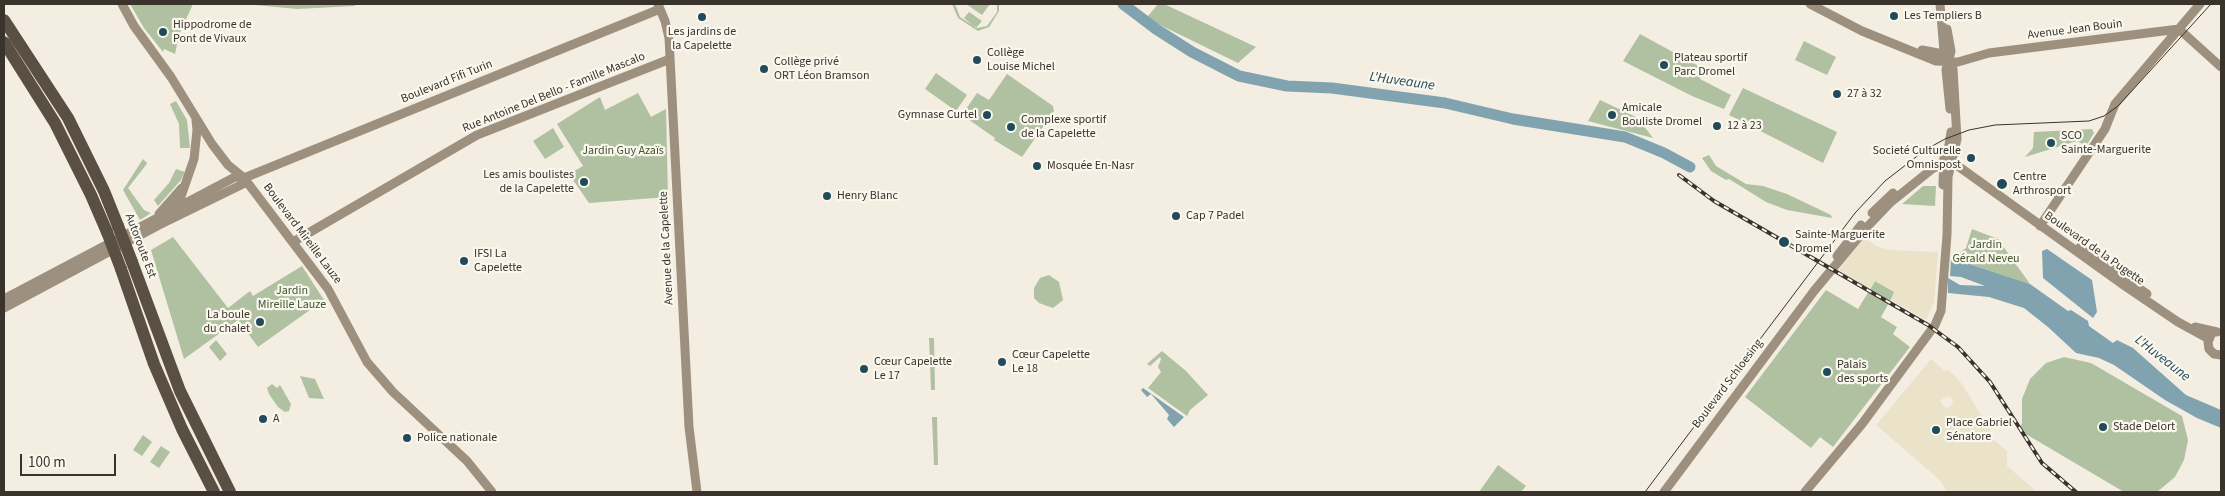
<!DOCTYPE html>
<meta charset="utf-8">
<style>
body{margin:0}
#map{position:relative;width:2225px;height:496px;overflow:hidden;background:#f3eee1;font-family:"Source Sans 3",sans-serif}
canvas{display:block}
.frame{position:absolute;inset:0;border:5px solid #39332b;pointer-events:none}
.scale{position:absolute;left:20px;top:454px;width:96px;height:22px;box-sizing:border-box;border:2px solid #39332b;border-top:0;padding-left:6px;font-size:15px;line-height:18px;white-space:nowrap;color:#39332b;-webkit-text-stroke:4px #faf7ee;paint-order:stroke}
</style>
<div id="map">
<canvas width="2225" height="496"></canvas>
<div class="frame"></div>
<div class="scale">100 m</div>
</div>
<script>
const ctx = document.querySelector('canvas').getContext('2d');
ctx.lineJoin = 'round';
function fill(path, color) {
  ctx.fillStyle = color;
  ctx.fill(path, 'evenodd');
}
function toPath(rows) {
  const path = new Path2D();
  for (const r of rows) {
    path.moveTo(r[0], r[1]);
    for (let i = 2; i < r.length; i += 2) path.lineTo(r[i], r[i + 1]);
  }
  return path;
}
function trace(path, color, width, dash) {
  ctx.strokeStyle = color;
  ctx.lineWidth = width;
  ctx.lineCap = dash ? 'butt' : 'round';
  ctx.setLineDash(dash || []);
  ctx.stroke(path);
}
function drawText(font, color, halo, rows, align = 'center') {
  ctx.font = font + ' "Source Sans 3",sans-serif';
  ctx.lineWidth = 4.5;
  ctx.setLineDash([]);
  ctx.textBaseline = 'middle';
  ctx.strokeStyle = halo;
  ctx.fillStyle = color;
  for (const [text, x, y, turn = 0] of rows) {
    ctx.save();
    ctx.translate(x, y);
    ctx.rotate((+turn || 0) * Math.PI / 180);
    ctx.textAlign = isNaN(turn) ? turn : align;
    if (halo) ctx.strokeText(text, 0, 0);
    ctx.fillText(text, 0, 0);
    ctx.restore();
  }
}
const green = toPath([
 [130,4,193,4,179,35,175,54,164,49,163,52,144,28],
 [244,4,355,4,355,6,297,9],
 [952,4,955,4,960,17,977,28,987,26,997,12,997,4,999,4,999,11,989,27,978,31,958,18],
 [966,4,990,4,982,15],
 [1158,4,1164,4,1256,47,1238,63,1154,22,1148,16],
 [969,12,982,21,976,28,964,18],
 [1640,34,1704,69,1700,79,1731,95,1724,109,1692,96,1623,61],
 [1804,41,1836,57,1827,75,1795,60],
 [936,73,967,95,956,111,925,89],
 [1007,74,1053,106,1054,111,1022,157,994,140,995,138,962,115,977,93,989,100],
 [1743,88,1837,132,1823,163,1729,115],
 [638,93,651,117,666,109,668,197,589,203,569,174,583,166,557,124,600,97,605,110],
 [1600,100,1638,118,1653,138,1588,121],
 [176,101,187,120,190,148,180,148,179,124,170,104],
 [553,128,564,147,545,159,533,141],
 [2092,129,2094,133,2086,146,2077,141,2025,157,2033,148,2034,132],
 [1709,155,1716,166,1746,184,1763,186,1787,194,1831,215,1832,218,1787,210,1766,202,1729,179,1726,180,1711,171,1702,158],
 [143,159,147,163,146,165,128,188,144,210,151,213,140,220,123,190],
 [176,169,185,172,181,180,158,206,154,200,169,183],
 [1923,186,1936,186,1935,206,1902,204],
 [1972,229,1998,239,2030,284,1951,258,1951,255,1958,254,1966,248],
 [173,237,228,308,250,291,253,296,302,266,324,300,258,347,238,320,184,359,151,250],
 [1049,275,1059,282,1063,300,1053,308,1039,303,1034,298,1034,288,1040,278],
 [1875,281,1895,292,1881,317,1897,327,1893,334,1910,347,1833,447,1820,437,1811,448,1745,397,1826,290,1858,309],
 [929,338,934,338,935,390,931,390],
 [216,340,227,354,220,361,209,347],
 [1162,351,1186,371,1208,395,1190,410,1187,416,1148,388,1161,372,1158,367,1161,359,1160,357,1150,366,1147,364],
 [2064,357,2091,363,2182,416,2188,440,2184,460,2175,477,2157,492,2124,492,2019,430,2022,423,2022,399,2030,379,2046,363],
 [300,376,315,379,324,399,309,398],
 [272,384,277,388,280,385,291,404,289,411,285,412,278,407,269,394,267,388],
 [932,417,937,417,938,465,934,465],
 [143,435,152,442,142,456,133,450],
 [161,446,170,452,159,468,150,462],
 [1498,465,1526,486,1521,492,1479,492]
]);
const plaza = toPath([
 [1864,238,1876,246,1890,250,1938,252,1934,302,1926,320,1891,300,1894,292,1875,281,1870,290,1839,270],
 [1931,359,1945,371,1949,370,1962,384,1983,418,1987,419,1991,426,1988,435,2007,451,2007,466,2037,492,1947,492,1941,481,1876,425],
 [1947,396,1952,398,1953,403,1949,407,1945,408,1940,401]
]);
const water = toPath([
 [2047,249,2092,280,2097,312,2093,318,2043,278,2042,251],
 [1951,258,2030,284,2068,311,2071,310,2088,321,2089,326,2113,343,2117,340,2133,348,2186,395,2221,410,2221,428,2197,418,2165,400,2114,365,2099,358,2076,353,2048,327,2024,308,1989,297,1948,293,1948,278,1960,285,1985,286,1961,277,1950,276],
 [1143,388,1184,417,1174,427,1167,419,1169,415,1151,394,1147,397,1141,390]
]);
const river = toPath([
 [1123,4,1156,29,1192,52,1239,76,1287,86,1332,88,1445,103,1513,119,1625,137,1664,153,1690,167]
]);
const secondary = toPath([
 [122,4,134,26,171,77,212,144,228,165,244,178,328,289,367,362,393,392,467,461,492,492],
 [658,4,665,21,669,38,689,427,697,492],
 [1810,4,1862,31,1936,61,1958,62,1989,53,2179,29],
 [1947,29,1951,51,1946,70,1950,109],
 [2179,29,2221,67],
 [1922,50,1938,53,1948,60],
 [1944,156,2125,286,2178,322,2209,339],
 [1943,185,1944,156,1948,151,1951,132],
 [177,208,194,159,197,130,196,120],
 [1872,213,1893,193],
 [159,214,182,188],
 [2040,226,2105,129,2115,104,2200,4],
 [293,242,477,135,670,59],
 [2080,247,2147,294],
 [1837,256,1861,225],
 [4,299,235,177,244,178,660,9],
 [4,308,159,225,247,182],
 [2195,327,2217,332],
 [2211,335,2208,342,2209,349,2214,354,2221,355],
 [1664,492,1814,291,1868,226,1891,202,1932,169,1943,164,1952,164],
 [1805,492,1862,424,1935,325,1941,311,1947,235,1948,177,1957,139,1953,69,1944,51,1940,4]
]);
const highway = toPath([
 [4,20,68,118,104,191,118,226],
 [4,42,55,123,91,195,107,232],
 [132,262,180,391,230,492],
 [121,269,154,364,182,429,214,492]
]);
const tram = toPath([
 [1645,492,1855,213,1885,181,1925,150,1945,139,1969,130,1995,125,2089,121,2104,116,2118,106,2211,4]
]);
const rail = toPath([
 [1679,175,1714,201,1928,325,1958,347,1990,382,2042,463,2076,492]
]);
const highwayBridge = toPath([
 [118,226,132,262],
 [107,232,121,269]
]);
const markers = [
 [1894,16,5,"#224b59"],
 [702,17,5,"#224b59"],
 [163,32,5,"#224b59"],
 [977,60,5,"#224b59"],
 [1664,65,5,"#224b59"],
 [764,69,5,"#224b59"],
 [1837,94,5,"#224b59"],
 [987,115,5,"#224b59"],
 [1612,115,5,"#224b59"],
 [1717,126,5,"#224b59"],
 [1011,127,5,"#224b59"],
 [2051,143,5,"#224b59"],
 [1971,158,5,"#224b59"],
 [1037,166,5,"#224b59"],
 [584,182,5,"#224b59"],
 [2002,184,6,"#224b59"],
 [827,196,5,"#224b59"],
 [1176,216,5,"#224b59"],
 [1784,242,6,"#224b59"],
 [464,261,5,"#224b59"],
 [260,322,5,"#224b59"],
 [1002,362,5,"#224b59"],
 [864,369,5,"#224b59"],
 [1827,372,5,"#224b59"],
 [263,419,5,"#224b59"],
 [2103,427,5,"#224b59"],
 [1936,430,5,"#224b59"],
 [407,438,5,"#224b59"]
];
const poiNames = [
 ["Les Templiers B",1904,16],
 ["Hippodrome de",173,25],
 ["Pont de Vivaux",173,39],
 ["Les jardins de",702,32,"center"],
 ["la Capelette",702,46,"center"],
 ["Collège",987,53],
 ["Louise Michel",987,67],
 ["Plateau sportif",1674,58],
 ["Parc Dromel",1674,72],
 ["Collège privé",774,62],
 ["ORT Léon Bramson",774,76],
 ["27 à 32",1847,94],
 ["Amicale",1622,108],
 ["Bouliste Dromel",1622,122],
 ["Gymnase Curtel",977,115,"right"],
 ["Complexe sportif",1021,120],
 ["de la Capelette",1021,134],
 ["12 à 23",1727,126],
 ["SCO",2061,136],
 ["Sainte-Marguerite",2061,150],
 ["Societé Culturelle",1961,151,"right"],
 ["Omnispost",1961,165,"right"],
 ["Mosquée En-Nasr",1047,166],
 ["Les amis boulistes",574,175,"right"],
 ["de la Capelette",574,189,"right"],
 ["Centre",2013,177],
 ["Arthrosport",2013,191],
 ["Henry Blanc",837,196],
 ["Cap 7 Padel",1186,216],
 ["Sainte-Marguerite",1795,235],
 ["Dromel",1795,249],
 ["IFSI La",474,254],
 ["Capelette",474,268],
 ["La boule",250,315,"right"],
 ["du chalet",250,329,"right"],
 ["Cœur Capelette",1012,355],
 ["Le 18",1012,369],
 ["Cœur Capelette",874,362],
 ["Le 17",874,376],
 ["Palais",1837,365],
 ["des sports",1837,379],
 ["A",273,419],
 ["Place Gabriel",1946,423],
 ["Sénatore",1946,437],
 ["Stade Delort",2113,427],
 ["Police nationale",417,438]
];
const streetNames = [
 ["Avenue Jean Bouin",2075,30,-7],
 ["Boulevard Fifi Turin",447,82,-22],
 ["Rue Antoine Del Bello - Famille Mascalo",554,93,-22],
 ["Boulevard Mireille Lauze",302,234,53],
 ["Autoroute Est",140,246,69],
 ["Avenue de la Capelette",667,248,-93],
 ["Boulevard de la Pugette",2094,249,35],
 ["Boulevard Schloesing",1728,384,-53]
];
const parkNames = [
 ["Jardin Guy Azaïs",623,151],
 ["Jardin",1986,245],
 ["Gérald Neveu",1986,259],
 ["Jardin",292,291],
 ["Mireille Lauze",292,305]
];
const waterNames = [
 ["L'Huveaune",1402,82,8],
 ["L'Huveaune",2162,359,38]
];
fill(green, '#b0c1a1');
fill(plaza, '#eae2c9');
fill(water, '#81a3af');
trace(river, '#81a3af', 11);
trace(secondary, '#9e907e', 9);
trace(highway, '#5a4f43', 12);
trace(tram, '#39332b', 1);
trace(rail, '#39332b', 4);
trace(rail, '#faf7ee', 2, [5.5]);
trace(highwayBridge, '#5a4f43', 12);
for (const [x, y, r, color] of markers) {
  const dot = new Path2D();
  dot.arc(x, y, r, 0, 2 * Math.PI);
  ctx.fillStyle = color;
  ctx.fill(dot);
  trace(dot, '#faf7ee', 2);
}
drawText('12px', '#39332b', '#faf7ee', poiNames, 'left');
drawText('12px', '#39332b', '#faf7ee', streetNames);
drawText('12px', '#415730', '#faf7ee', parkNames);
drawText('italic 14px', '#224b59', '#faf7ee', waterNames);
</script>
